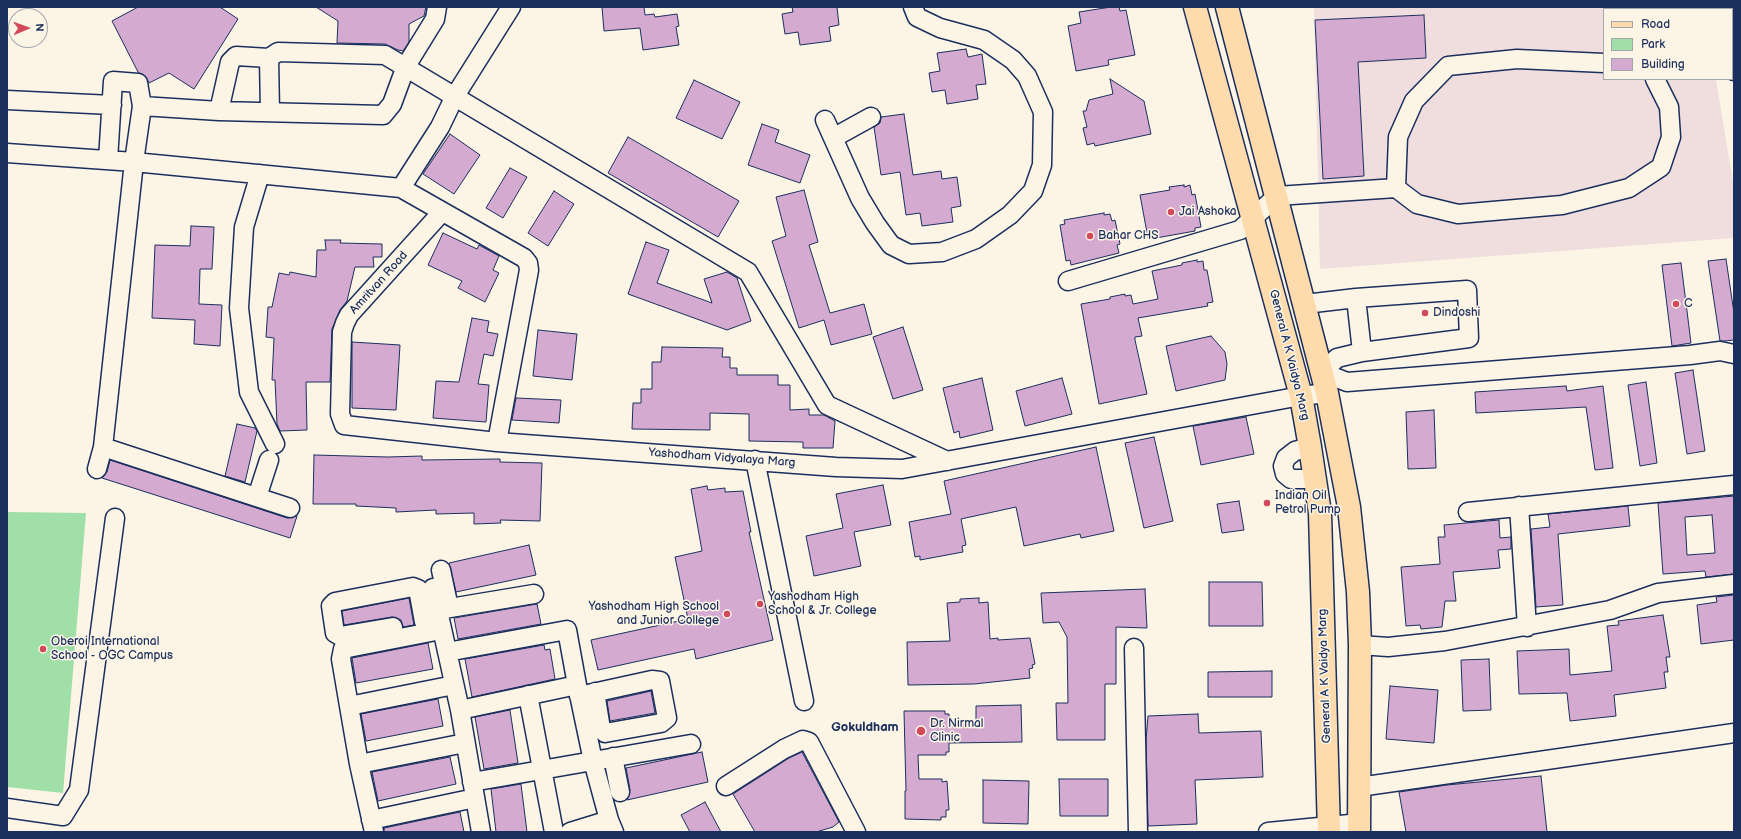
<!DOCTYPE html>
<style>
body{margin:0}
#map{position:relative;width:1741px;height:839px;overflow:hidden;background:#fcf5e5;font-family:"Balsamiq Sans",sans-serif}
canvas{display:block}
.frame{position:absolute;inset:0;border:8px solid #1b2f5e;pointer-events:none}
.legend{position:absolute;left:1603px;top:8px;width:130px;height:72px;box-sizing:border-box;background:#fcf5e5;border:1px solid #a2a6af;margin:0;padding:5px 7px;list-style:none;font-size:12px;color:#1b2f5e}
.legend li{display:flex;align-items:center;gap:8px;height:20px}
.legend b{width:20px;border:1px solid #a2a6af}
.north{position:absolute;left:8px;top:8px;width:40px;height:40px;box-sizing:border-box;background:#fcf5e5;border:1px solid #a2a6af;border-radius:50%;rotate:88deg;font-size:11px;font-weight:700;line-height:16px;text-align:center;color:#1b2f5e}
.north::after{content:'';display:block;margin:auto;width:14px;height:18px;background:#d1495b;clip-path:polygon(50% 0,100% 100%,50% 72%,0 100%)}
</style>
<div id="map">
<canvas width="1741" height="839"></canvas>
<div class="frame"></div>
<ul class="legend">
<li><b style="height:5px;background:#fedbac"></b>Road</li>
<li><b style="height:11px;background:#a0dfa8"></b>Park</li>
<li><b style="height:11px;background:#d4aad0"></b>Building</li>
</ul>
<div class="north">N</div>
</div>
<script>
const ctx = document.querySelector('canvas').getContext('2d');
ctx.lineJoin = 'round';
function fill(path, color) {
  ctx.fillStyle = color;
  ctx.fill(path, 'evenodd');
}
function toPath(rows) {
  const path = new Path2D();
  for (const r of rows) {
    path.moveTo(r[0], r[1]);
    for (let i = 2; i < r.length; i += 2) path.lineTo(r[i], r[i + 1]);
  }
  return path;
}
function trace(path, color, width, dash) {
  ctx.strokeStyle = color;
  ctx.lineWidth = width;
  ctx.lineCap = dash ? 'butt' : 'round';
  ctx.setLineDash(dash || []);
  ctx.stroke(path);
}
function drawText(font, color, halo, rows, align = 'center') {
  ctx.font = font + ' "Balsamiq Sans",sans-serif';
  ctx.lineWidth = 3;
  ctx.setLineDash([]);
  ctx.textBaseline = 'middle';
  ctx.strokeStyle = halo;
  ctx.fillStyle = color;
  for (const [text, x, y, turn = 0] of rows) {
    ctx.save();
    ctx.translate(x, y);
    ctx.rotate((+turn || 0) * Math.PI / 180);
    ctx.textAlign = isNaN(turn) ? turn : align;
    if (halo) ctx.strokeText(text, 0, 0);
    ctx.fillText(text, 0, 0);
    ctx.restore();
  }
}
const built = toPath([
 [1314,7,1704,7,1704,9,1604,9,1604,79,1716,79,1734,188,1734,238,1320,269]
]);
const green = toPath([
 [7,512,86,513,63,793,7,787]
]);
const building = toPath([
 [138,7,220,7,238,19,194,89,169,73,149,83,146,77,138,72,112,21,138,7],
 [316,7,426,7,424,16,409,24,409,42,403,51,398,50,385,44,337,43,338,21,316,7],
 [602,7,644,7,645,15,654,14,655,17,677,14,679,26,676,27,679,45,643,50,640,28,604,31,602,7],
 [792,7,837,7,839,25,829,27,831,41,800,45,798,32,785,34,782,14,793,12,792,7],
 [1111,7,1119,7,1120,11,1126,10,1135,55,1108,60,1109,65,1076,71,1068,26,1081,23,1079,12,1111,7],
 [1424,15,1426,58,1358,62,1364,176,1323,179,1315,20,1424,15],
 [966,49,968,57,982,54,986,84,976,85,978,99,947,104,945,90,932,92,929,73,940,71,937,53,966,49],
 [1110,79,1144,101,1151,134,1095,146,1094,143,1087,145,1083,128,1087,127,1083,111,1086,111,1089,100,1113,94,1110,79],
 [694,80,740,102,722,139,676,118,694,80],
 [904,114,913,175,941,171,942,179,957,177,961,206,951,208,953,222,922,226,920,213,906,215,900,172,881,175,874,127,880,123,881,117,904,114],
 [762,124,779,130,775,142,810,155,800,183,748,165,762,124],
 [450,134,480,155,454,194,423,174,450,134],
 [628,137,739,201,718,237,608,173,628,137],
 [510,168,527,177,503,218,486,208,510,168],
 [1184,185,1184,187,1190,185,1192,195,1195,194,1201,227,1195,228,1195,231,1156,238,1155,236,1148,238,1140,195,1170,190,1169,187,1184,185],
 [804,190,818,242,809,245,830,313,864,304,872,334,831,345,824,320,799,328,772,241,786,236,776,197,804,190],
 [554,191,574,204,548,246,528,233,554,191],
 [1104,213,1104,215,1110,214,1112,221,1115,220,1120,244,1117,245,1119,253,1071,265,1070,260,1066,261,1060,225,1065,224,1064,220,1104,213],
 [191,226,214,227,212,269,200,269,199,304,222,305,220,346,194,344,195,320,152,318,155,245,190,246,191,226],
 [443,233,477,249,479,245,499,256,493,270,499,273,485,302,458,288,462,281,428,265,443,233],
 [325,240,341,240,340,243,382,244,382,257,373,257,374,267,355,267,347,301,340,310,332,329,330,382,306,382,307,430,280,431,277,424,275,380,272,380,274,338,266,337,268,307,272,307,279,273,289,275,290,272,316,277,317,250,326,250,325,240],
 [646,242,669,250,657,283,712,303,704,279,727,272,737,278,751,321,727,330,628,294,646,242],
 [1726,259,1734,313,1734,340,1725,341,1720,341,1708,261,1726,259],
 [1197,260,1197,262,1203,261,1204,270,1207,270,1213,302,1207,303,1208,306,1138,318,1142,336,1135,337,1135,340,1147,394,1099,404,1081,304,1110,299,1110,297,1125,294,1125,296,1131,295,1133,304,1158,299,1152,271,1182,265,1182,263,1197,260],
 [1681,263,1691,343,1672,346,1662,265,1681,263],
 [472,318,489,321,487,332,498,334,493,356,484,354,478,384,489,385,486,422,433,418,436,381,459,382,472,318],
 [903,327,923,390,893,399,873,337,903,327],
 [538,330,577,334,572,380,533,376,538,330],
 [1211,336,1225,352,1227,364,1225,380,1176,391,1166,346,1211,336],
 [352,342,400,345,396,410,352,408,352,342],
 [662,347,723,348,722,357,730,357,730,368,737,368,737,375,778,375,778,385,790,385,790,410,809,409,809,415,824,415,835,421,833,448,803,448,803,442,749,441,749,414,710,413,710,430,632,429,633,403,641,403,641,389,652,389,652,362,661,362,662,347],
 [1693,370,1705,451,1687,454,1675,373,1693,370],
 [982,378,993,430,960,438,959,431,954,433,943,388,982,378],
 [1062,378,1072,414,1025,426,1016,391,1062,378],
 [1646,382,1657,463,1640,466,1628,385,1646,382],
 [1566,386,1567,391,1603,386,1613,468,1595,470,1586,407,1476,413,1475,392,1566,386],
 [516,398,561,400,559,423,512,420,516,398],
 [1434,410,1436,468,1408,469,1406,412,1434,410],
 [1246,417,1254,454,1201,465,1193,426,1246,417],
 [237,424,255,428,257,431,245,482,225,476,237,424],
 [1154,437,1173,521,1144,528,1125,443,1154,437],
 [1096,447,1114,531,1081,538,1080,534,1024,546,1016,507,961,519,966,545,962,546,963,552,920,560,920,556,915,557,909,522,951,514,944,481,1096,447],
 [314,455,388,457,422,456,422,460,500,459,500,462,542,463,540,521,500,520,501,523,474,524,474,513,436,514,436,510,396,512,396,508,356,506,356,504,313,504,314,455],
 [110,460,287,518,297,516,290,538,102,478,107,472,110,460],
 [883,485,891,525,854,532,861,566,814,576,806,536,843,528,836,494,883,485],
 [707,486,708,490,725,488,725,492,743,491,751,532,749,532,773,640,696,659,694,649,598,670,591,640,688,619,675,557,702,551,691,489,707,486],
 [1734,496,1734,574,1706,577,1705,571,1663,574,1658,503,1734,496],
 [1712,515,1715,553,1687,555,1685,517,1712,515],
 [1239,501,1244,530,1222,533,1217,504,1239,501],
 [1628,506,1630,526,1558,534,1563,605,1536,607,1531,529,1550,527,1548,514,1628,506],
 [1499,520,1500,538,1511,537,1511,549,1498,550,1500,568,1453,572,1456,601,1445,601,1442,627,1421,629,1420,625,1406,626,1401,567,1440,564,1438,537,1445,537,1444,525,1499,520],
 [529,545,536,575,456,592,449,563,529,545],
 [1209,582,1262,582,1263,626,1209,626,1209,582],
 [1145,589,1147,628,1116,627,1116,684,1105,684,1105,740,1057,740,1056,703,1068,703,1067,637,1059,622,1043,623,1041,593,1145,589],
 [1734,595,1734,640,1701,644,1697,605,1717,602,1716,597,1734,595],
 [409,598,414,625,403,627,401,620,392,617,344,625,342,611,409,598],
 [979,598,979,603,988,602,990,639,998,638,998,640,1030,638,1035,664,1032,665,1033,668,1029,669,1030,678,974,684,908,685,907,642,950,641,947,603,960,602,960,599,979,598],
 [537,604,541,624,458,639,454,618,537,604],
 [1663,615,1670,657,1666,657,1668,672,1664,672,1666,688,1614,695,1616,716,1570,721,1567,693,1519,694,1517,651,1569,649,1570,675,1612,671,1607,626,1619,625,1618,621,1663,615],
 [428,643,433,669,356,683,352,658,428,643],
 [544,645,545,650,550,649,555,679,472,697,465,659,544,645],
 [1489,659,1491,710,1463,711,1461,660,1489,659],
 [1272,671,1272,697,1208,697,1208,672,1272,671],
 [1390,686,1438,690,1434,743,1386,739,1390,686],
 [651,691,655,713,610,721,607,701,651,691],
 [438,699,443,726,366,741,361,714,438,699],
 [1021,705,1022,742,949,743,949,752,946,752,946,755,918,755,919,779,942,779,942,782,947,781,949,810,946,810,946,817,941,817,941,820,905,819,905,791,906,791,904,711,945,711,945,714,949,714,949,722,976,721,976,706,1021,705],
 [510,710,518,763,484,769,475,717,510,710],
 [1198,714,1199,733,1261,731,1263,777,1195,780,1197,824,1148,826,1146,740,1148,716,1198,714],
 [702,752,708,782,627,800,630,790,626,768,702,752],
 [802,752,839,822,833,827,816,832,755,832,733,794,789,758,802,752],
 [450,757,456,784,378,801,372,772,450,757],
 [1541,776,1547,832,1406,832,1399,792,1447,785,1541,776],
 [1059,779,1108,779,1108,816,1060,816,1059,779],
 [983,780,1029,781,1028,824,983,823,983,780],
 [521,784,527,832,496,832,491,789,521,784],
 [705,802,721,832,690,832,681,815,705,802],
 [460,812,464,832,384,832,384,828,460,812]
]);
const minor = toPath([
 [1725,7,1725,9],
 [1732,57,1734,71],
 [269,58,270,112],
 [7,100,112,105],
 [142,106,219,111,383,115,392,104,406,66,435,19,437,7],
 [219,111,230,62,236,56,269,58,278,52,385,55,748,272,827,405,947,461],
 [825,120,860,198,875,223,891,245,909,254,942,252,976,239,1010,215,1033,191,1042,165,1043,112,1027,76,1013,60,984,40,940,28,917,17,913,7],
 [833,138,871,117],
 [7,153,134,162,401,188,524,258,528,263,529,270,497,442],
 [108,160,113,81,138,83,142,106,134,162,103,447,290,508],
 [260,174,244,227,239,308,249,392,275,444],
 [401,188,440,127,455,96,511,7],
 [1396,188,1398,137,1414,101,1448,66,1517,59,1604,63],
 [442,212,349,315,345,323,342,332,340,414,344,425,497,442,836,467,902,469,1301,396,1327,393],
 [1068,281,1240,230,1277,196,1396,188,1417,204,1458,214,1562,205,1629,188,1661,167,1671,137,1669,107,1655,79],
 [1305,304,1356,298],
 [1362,352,1356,298,1467,290,1469,338,1362,352,1337,358,1322,372,1347,382,1690,355,1720,351,1734,354],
 [1310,447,1295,451,1286,458,1283,466,1285,474,1291,479,1315,479],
 [755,460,804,701],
 [97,469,103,447],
 [257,497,269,460],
 [1519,506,1527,627],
 [1468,512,1734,485],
 [441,570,448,603],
 [433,588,460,710,481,832],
 [438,610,534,594],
 [393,627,340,636,335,633,331,606,335,602,413,587,418,589,424,622],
 [1360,645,1388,647,1445,641,1610,610,1658,593,1734,584],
 [1134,648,1138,832],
 [447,652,567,630,577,685],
 [528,695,554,832],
 [579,696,652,680,660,681,667,718,661,723,605,733,601,729,595,692],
 [349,706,454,685],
 [460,710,577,685,593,761,609,820,614,832],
 [613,757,620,792],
 [359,764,465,743],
 [472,782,691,744],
 [726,786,784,749,803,740,809,742,856,832],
 [1359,787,1734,733],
 [7,808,63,816,79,790,115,518],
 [371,820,475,798],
 [374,832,359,764,349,706,341,659,343,649,441,630],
 [570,832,609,820],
 [1268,832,1360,823]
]);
const major = toPath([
 [1195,7,1301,396,1310,447,1320,513,1329,832],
 [1227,7,1327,393,1349,507,1358,592,1360,645,1359,832]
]);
const markers = [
 [1171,212,4,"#d1495b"],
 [1090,236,4,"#d1495b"],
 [1676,304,4,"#d1495b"],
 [1425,313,4,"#d1495b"],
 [1267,503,4,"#d1495b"],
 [760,604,4,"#d1495b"],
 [727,614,4,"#d1495b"],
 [43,649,4,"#d1495b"],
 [921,731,5,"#d1495b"]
];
const poiNames = [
 ["Jai Ashoka",1179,212],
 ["Bahar CHS",1098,236],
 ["C",1684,304],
 ["Dindoshi",1433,313],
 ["Indian Oil",1275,496],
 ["Petrol Pump",1275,510],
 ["Yashodham High",768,597],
 ["School & Jr. College",768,611],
 ["Yashodham High School",719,607,"right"],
 ["and Junior College",719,621,"right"],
 ["Oberoi International",51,642],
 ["School - OGC Campus",51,656],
 ["Dr. Nirmal",930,724],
 ["Clinic",930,738]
];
const streetNames = [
 ["Amritvan Road",379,283,-48],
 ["General A K Vaidya Marg",1289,355,76],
 ["Yashodham Vidyalaya Marg",722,458,4],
 ["General A K Vaidya Marg",1325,676,-92]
];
const neighbourhoodNames = [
 ["Gokuldham",865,728]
];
fill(built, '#f0dedf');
fill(green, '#a0dfa8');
fill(building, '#d4aad0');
trace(building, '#1b2f5e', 1);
trace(minor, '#1b2f5e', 21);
trace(major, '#1b2f5e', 25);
trace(minor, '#fcf5e5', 18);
trace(major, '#fedbac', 22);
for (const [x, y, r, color] of markers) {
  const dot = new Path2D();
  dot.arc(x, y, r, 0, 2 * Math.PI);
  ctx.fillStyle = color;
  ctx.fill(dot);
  trace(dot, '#fcf5e5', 1.5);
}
drawText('12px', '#1b2f5e', '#fcf5e5', poiNames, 'left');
drawText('12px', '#1b2f5e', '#fcf5e5', streetNames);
drawText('bold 13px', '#1b2f5e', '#fcf5e5', neighbourhoodNames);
</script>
